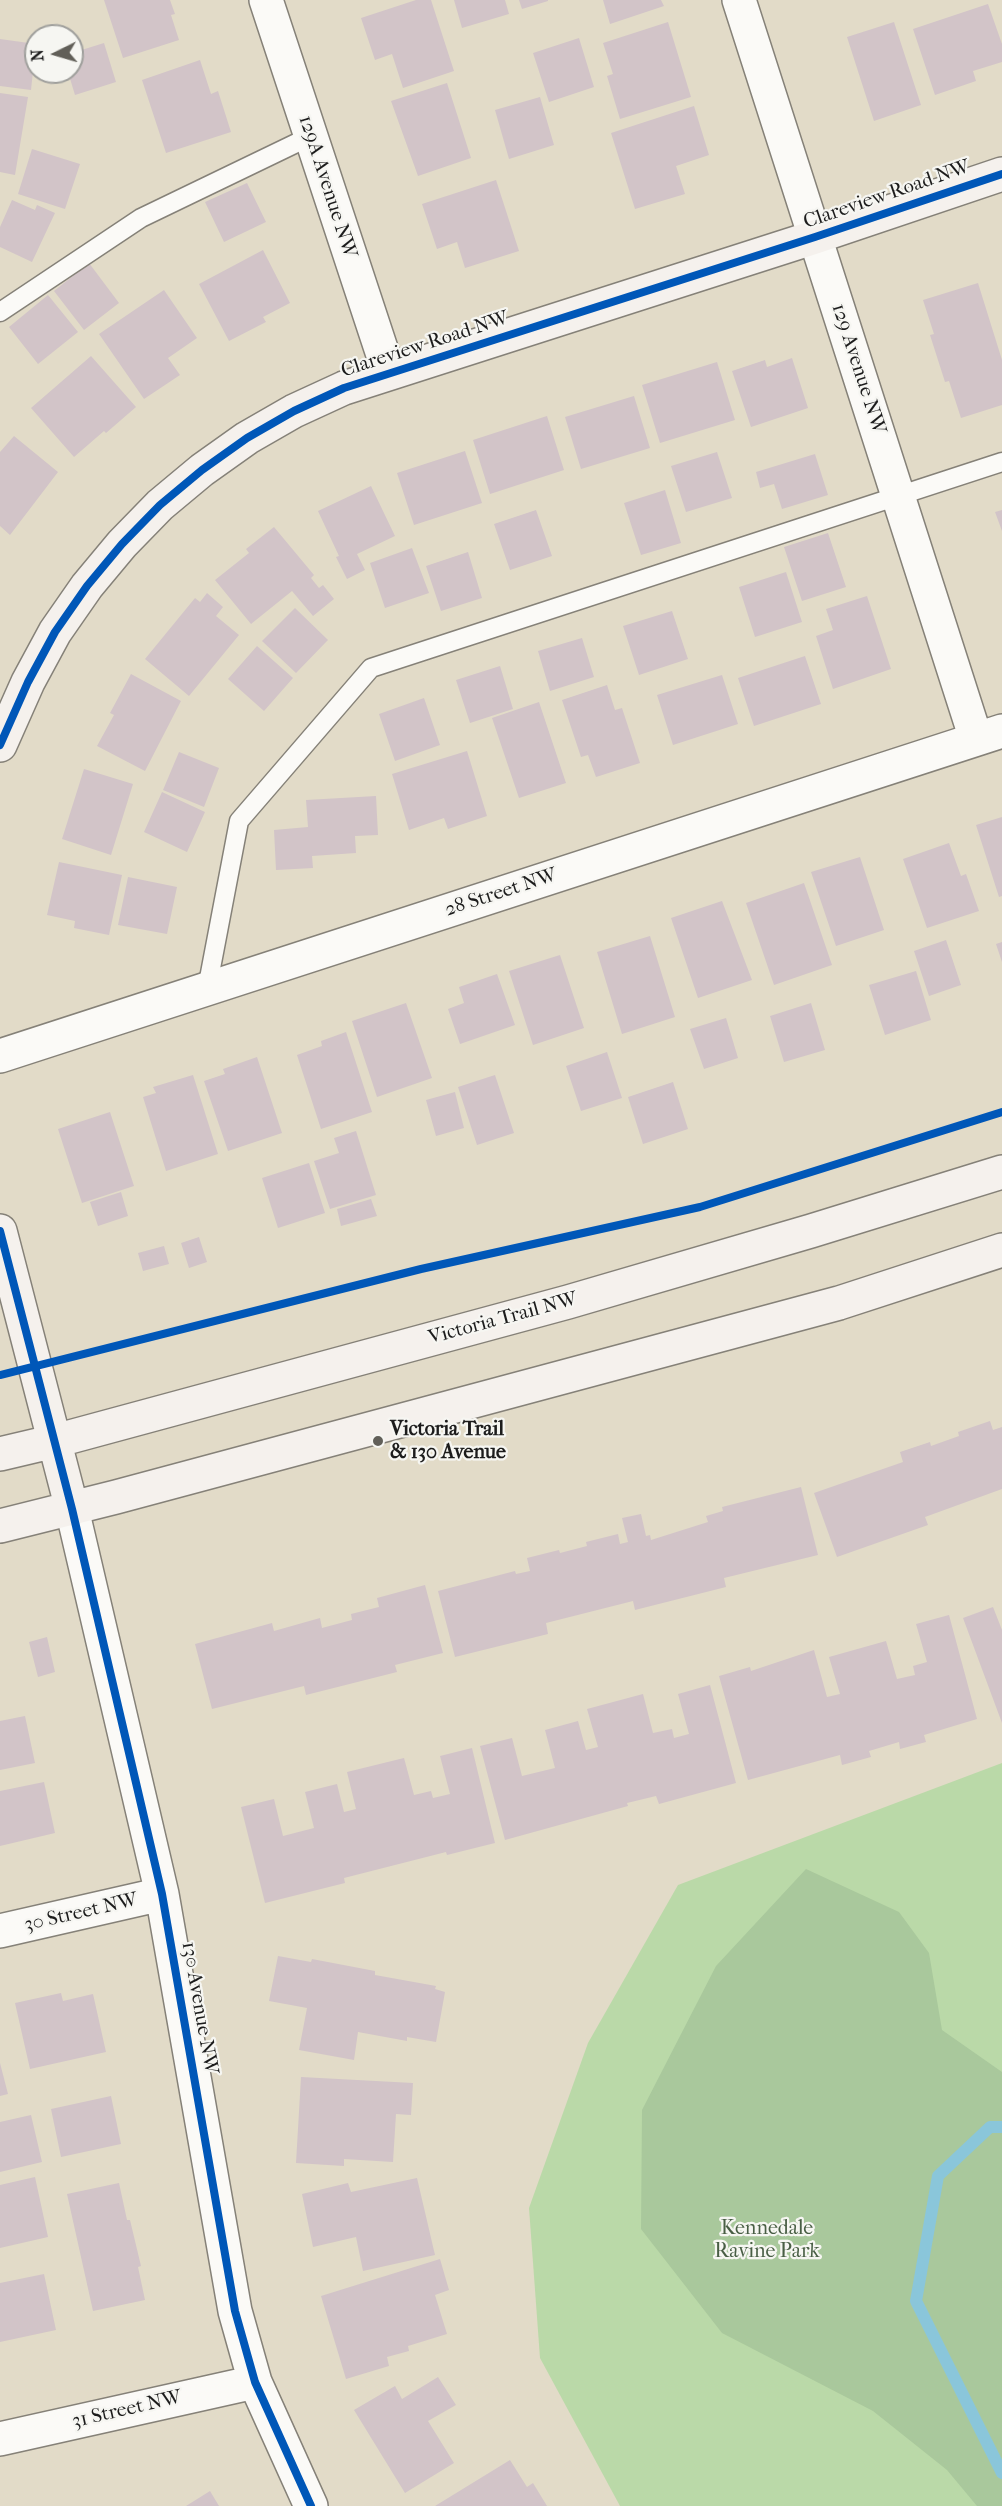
<!DOCTYPE html>
<style>
body{margin:0}
#map{position:relative;width:1002px;height:2506px;overflow:hidden;background:#e2dbc8;font-family:"IM FELL French Canon",serif}
canvas{display:block}
.north{position:absolute;left:24px;top:24px;width:60px;height:60px;box-sizing:border-box;background:#f6f6f2;border:2px solid #9f9f9c;border-radius:50%;rotate:265deg;font-size:16px;font-weight:700;line-height:24px;text-align:center;color:#1c1c1c}
.north::after{content:'';display:block;margin:auto;width:21px;height:27px;background:#615f58;clip-path:polygon(50% 0,100% 100%,50% 72%,0 100%)}
</style>
<div id="map">
<canvas width="1002" height="2506"></canvas>
<div class="north">N</div>
</div>
<script>
const ctx = document.querySelector('canvas').getContext('2d');
ctx.lineJoin = 'round';
function fill(path, color) {
  ctx.fillStyle = color;
  ctx.fill(path, 'evenodd');
}
function toPath(rows) {
  const path = new Path2D();
  for (const r of rows) {
    path.moveTo(r[0], r[1]);
    for (let i = 2; i < r.length; i += 2) path.lineTo(r[i], r[i + 1]);
  }
  return path;
}
function trace(path, color, width, dash) {
  ctx.strokeStyle = color;
  ctx.lineWidth = width;
  ctx.lineCap = dash ? 'butt' : 'round';
  ctx.setLineDash(dash || []);
  ctx.stroke(path);
}
function drawText(font, color, halo, rows, align = 'center') {
  ctx.font = font + ' "IM FELL French Canon",serif';
  ctx.lineWidth = 4.5;
  ctx.setLineDash([]);
  ctx.textBaseline = 'middle';
  ctx.strokeStyle = halo;
  ctx.fillStyle = color;
  for (const [text, x, y, turn = 0] of rows) {
    ctx.save();
    ctx.translate(x, y);
    ctx.rotate((+turn || 0) * Math.PI / 180);
    ctx.textAlign = isNaN(turn) ? turn : align;
    if (halo) ctx.strokeText(text, 0, 0);
    ctx.fillText(text, 0, 0);
    ctx.restore();
  }
}
const green = toPath([
 [1002,1763,1002,2506,620,2506,540,2358,529,2208,588,2043,678,1885]
]);
const forest = toPath([
 [806,1869,899,1912,929,1953,942,2030,1002,2072,1002,2506,977,2506,947,2470,873,2411,722,2333,641,2229,642,2110,716,1966]
]);
const stream = toPath([
 [1002,2127,990,2127,938,2176,916,2301,1002,2473]
]);
const building = toPath([
 [104,0,170,0,175,14,171,15,179,40,123,58],
 [416,0,431,0,454,71,403,88,392,54,375,60,361,18],
 [454,0,505,0,509,14,462,28],
 [519,0,548,0,548,1,522,9],
 [603,0,661,0,664,6,610,24],
 [988,4,1002,44,1002,62,973,71,976,81,935,95,913,29],
 [668,22,691,97,620,119,607,76,613,74,603,43],
 [894,22,921,105,874,121,847,37],
 [579,38,594,87,549,102,533,53],
 [0,39,36,44,31,90,0,86],
 [104,43,116,82,75,95,68,72,72,72,72,53],
 [200,60,211,94,218,91,231,132,166,153,142,80],
 [447,83,471,158,418,176,391,101],
 [0,93,28,97,15,175,0,172],
 [540,97,554,145,509,159,495,110],
 [694,106,709,155,676,166,685,194,635,209,611,133],
 [32,149,80,164,65,209,18,194],
 [496,180,519,251,465,268,457,242,437,249,422,204],
 [247,183,266,222,224,242,205,202],
 [12,200,35,210,37,205,55,213,32,262,0,247,0,227],
 [263,250,290,303,263,317,266,322,229,341,199,284],
 [89,263,119,303,84,330,54,291],
 [978,283,1002,360,1002,405,961,418,949,381,945,382,930,335,934,334,923,300],
 [164,290,197,338,168,358,180,375,144,399,99,334],
 [48,295,78,332,38,364,9,327],
 [91,356,136,407,106,433,104,431,74,457,31,408],
 [792,358,808,408,751,427,732,371,765,360,767,367],
 [717,362,735,420,660,443,642,385],
 [634,396,650,448,581,469,565,417],
 [547,416,564,470,490,494,473,440],
 [14,436,58,472,10,535,0,526,0,452],
 [465,451,482,503,414,525,397,473],
 [717,452,732,498,686,512,671,466],
 [815,454,828,495,782,509,774,484,760,488,756,472],
 [371,486,395,536,357,554,365,570,347,579,336,557,339,556,318,511],
 [665,490,681,543,641,555,624,503],
 [536,510,552,556,510,570,494,524],
 [1002,510,1002,531,995,512],
 [274,527,314,575,311,578,319,588,323,585,334,599,313,616,292,591,251,624,215,580,249,553,246,549],
 [828,533,846,587,802,601,784,547],
 [412,548,429,593,385,608,370,563],
 [468,552,482,598,441,611,426,566],
 [786,572,802,622,755,637,739,587],
 [207,593,223,607,216,616,239,635,189,696,145,659,195,598,200,602],
 [867,596,891,669,833,689,816,636,833,630,826,609],
 [295,608,328,640,296,673,262,641],
 [672,611,688,659,639,675,623,626],
 [582,638,594,677,550,691,538,651],
 [257,646,293,678,264,711,228,679],
 [805,656,821,704,754,726,738,678],
 [500,666,513,709,470,723,456,680],
 [131,674,181,701,145,771,97,746,114,715,110,713],
 [722,675,738,724,673,745,657,695],
 [607,685,615,710,622,708,640,763,596,777,588,755,581,757,562,700],
 [424,698,440,745,395,761,379,714],
 [539,702,566,783,519,798,492,718],
 [467,751,487,816,448,829,444,818,409,830,392,774],
 [179,752,219,768,204,807,163,790],
 [84,769,133,784,111,855,62,839],
 [162,792,205,812,187,852,144,832],
 [376,796,378,835,355,836,356,853,312,856,313,868,276,870,274,830,308,827,306,800],
 [1002,817,1002,896,999,897,976,825],
 [949,843,961,876,966,874,979,911,927,928,903,859],
 [860,857,884,930,836,946,811,872],
 [59,862,122,875,109,935,74,928,75,921,47,915],
 [128,877,177,887,167,934,118,925],
 [804,883,832,965,774,985,746,903],
 [722,901,752,980,698,998,671,918],
 [650,936,675,1017,622,1034,597,952],
 [946,940,961,985,929,996,914,951],
 [1002,942,1002,962,996,944],
 [560,955,584,1028,533,1045,509,971],
 [916,971,931,1020,885,1035,869,985],
 [497,974,515,1025,460,1044,448,1009,464,1003,459,987],
 [406,1003,432,1078,377,1097,352,1021],
 [811,1003,825,1050,784,1062,770,1016],
 [726,1018,738,1058,704,1069,690,1029],
 [346,1032,372,1112,321,1129,297,1055,322,1046,321,1041],
 [607,1052,622,1098,581,1111,566,1066],
 [257,1057,282,1133,228,1151,204,1081,225,1074,223,1069],
 [193,1075,218,1154,166,1171,143,1097,156,1093,153,1087],
 [495,1075,514,1133,477,1145,458,1087],
 [673,1082,688,1129,643,1144,628,1097],
 [455,1092,464,1128,436,1136,426,1100],
 [110,1112,134,1186,82,1203,58,1129],
 [356,1131,376,1195,330,1209,314,1161,339,1153,334,1138],
 [309,1163,325,1213,278,1228,262,1178],
 [121,1192,128,1216,98,1226,90,1202],
 [371,1199,377,1216,341,1226,337,1209],
 [199,1237,207,1262,189,1268,181,1243],
 [164,1246,169,1264,143,1271,138,1253],
 [990,1421,993,1430,1002,1427,1002,1489,925,1517,928,1525,837,1557,814,1493,903,1462,900,1452,930,1442,931,1446,959,1436,958,1432],
 [801,1487,818,1555,724,1578,726,1587,635,1610,633,1601,546,1623,548,1634,455,1657,438,1591,515,1571,516,1574,530,1571,527,1558,559,1550,560,1553,587,1546,586,1542,618,1534,620,1544,628,1542,622,1518,641,1514,646,1536,650,1535,651,1540,708,1522,706,1516,723,1511,722,1507],
 [425,1585,443,1653,395,1665,397,1672,306,1695,304,1686,212,1709,195,1644,272,1623,274,1631,320,1618,322,1628,352,1620,351,1614,379,1607,377,1598],
 [993,1607,1002,1630,1002,1723,963,1618],
 [949,1615,977,1719,924,1735,926,1742,900,1749,899,1742,869,1751,871,1757,842,1765,840,1755,748,1780,719,1676,750,1667,751,1671,814,1650,827,1697,840,1694,829,1657,886,1641,897,1679,915,1675,913,1666,927,1662,916,1624],
 [47,1637,55,1672,38,1677,29,1642],
 [710,1685,736,1783,659,1804,656,1796,627,1803,628,1806,505,1840,480,1746,512,1738,522,1776,555,1768,545,1730,578,1721,586,1750,598,1747,587,1709,643,1694,653,1733,672,1729,674,1738,689,1734,678,1694],
 [25,1716,35,1763,0,1770,0,1721],
 [472,1748,495,1843,447,1855,446,1852,344,1878,345,1883,265,1903,241,1807,274,1799,283,1836,314,1828,305,1792,337,1784,344,1812,356,1809,347,1772,404,1758,414,1795,431,1791,433,1798,450,1794,440,1756],
 [44,1782,55,1833,0,1846,0,1791],
 [278,1956,311,1962,312,1959,375,1971,375,1975,436,1986,435,1989,445,1992,436,2042,407,2037,407,2041,358,2032,354,2060,299,2050,307,2008,269,2001],
 [61,1993,63,2001,93,1994,106,2052,30,2069,15,2003],
 [0,2063,8,2094,0,2096],
 [301,2077,413,2083,411,2115,396,2114,393,2162,344,2159,344,2166,296,2163],
 [111,2096,121,2144,61,2157,51,2109],
 [31,2115,42,2162,0,2172,0,2122],
 [35,2177,48,2237,0,2248,0,2185],
 [417,2178,435,2255,363,2271,356,2237,313,2247,302,2194,348,2183,351,2192],
 [119,2183,127,2220,130,2220,141,2266,138,2267,145,2300,93,2311,67,2194],
 [440,2259,449,2290,435,2295,447,2334,408,2346,409,2351,387,2357,389,2366,346,2379,321,2296],
 [44,2274,56,2330,0,2342,0,2283],
 [438,2377,456,2405,428,2421,454,2463,405,2493,354,2410,395,2386,402,2399],
 [510,2460,527,2487,533,2483,547,2506,435,2506],
 [210,2491,219,2506,186,2506]
]);
const lane = toPath([
 [0,312,141,218,311,136],
 [207,989,239,821,371,668,1002,462]
]);
const street = toPath([
 [266,0,389,373],
 [739,0,976,739],
 [0,1056,1002,731],
 [72,1509,162,1894,235,2311,255,2382,311,2506],
 [0,1931,162,1894],
 [0,2439,255,2382]
]);
const secondary = toPath([
 [0,745,28,682,55,632,87,586,122,544,160,505,202,470,247,438,294,411,344,388,815,237,1002,174],
 [0,1231,72,1509],
 [0,1454,55,1441,568,1302,811,1231,1002,1172],
 [0,1526,116,1497,839,1303,1002,1250]
]);
const cycleway = toPath([
 [0,745,28,682,55,632,87,586,122,544,160,505,202,470,247,438,294,411,344,388,815,237,1002,174],
 [0,1231,72,1509,162,1894,235,2311,255,2382,311,2506],
 [0,1375,421,1269,700,1207,1002,1112]
]);
const markers = [
 [378,1441,6,"#615f58"]
];
const streetNames = [
 ["129A Avenue NW",327,187,72],
 ["Clareview Road NW",887,195,-19],
 ["Clareview Road NW",425,345,-18],
 ["129 Avenue NW",858,369,72],
 ["28 Street NW",501,893,-18],
 ["Victoria Trail NW",503,1319,-15],
 ["30 Street NW",81,1913,-13],
 ["130 Avenue NW",199,2008,80],
 ["31 Street NW",127,2410,-13]
];
const poiNames = [
 ["Victoria Trail",390,1430],
 ["& 130 Avenue",390,1453]
];
const parkNames = [
 ["Kennedale",767,2229],
 ["Ravine Park",767,2252]
];
fill(green, '#bad9a8');
fill(forest, '#a9c89c');
trace(stream, '#8ac6da', 12);
fill(building, '#d2c4c8');
trace(lane, '#858178', 21);
trace(street, '#858178', 36);
trace(secondary, '#858178', 36);
trace(lane, '#fbfaf7', 18);
trace(street, '#fbfaf7', 33);
trace(secondary, '#f5f1ed', 33);
trace(cycleway, '#0057b8', 8);
for (const [x, y, r, color] of markers) {
  const dot = new Path2D();
  dot.arc(x, y, r, 0, 2 * Math.PI);
  ctx.fillStyle = color;
  ctx.fill(dot);
  trace(dot, '#f6f6f2', 2);
}
drawText('20px', '#1c1c1c', '#f6f6f2', streetNames);
drawText('bold 20px', '#1c1c1c', '#f6f6f2', poiNames, 'left');
drawText('20px', '#485e44', '#f6f6f2', parkNames);
</script>
